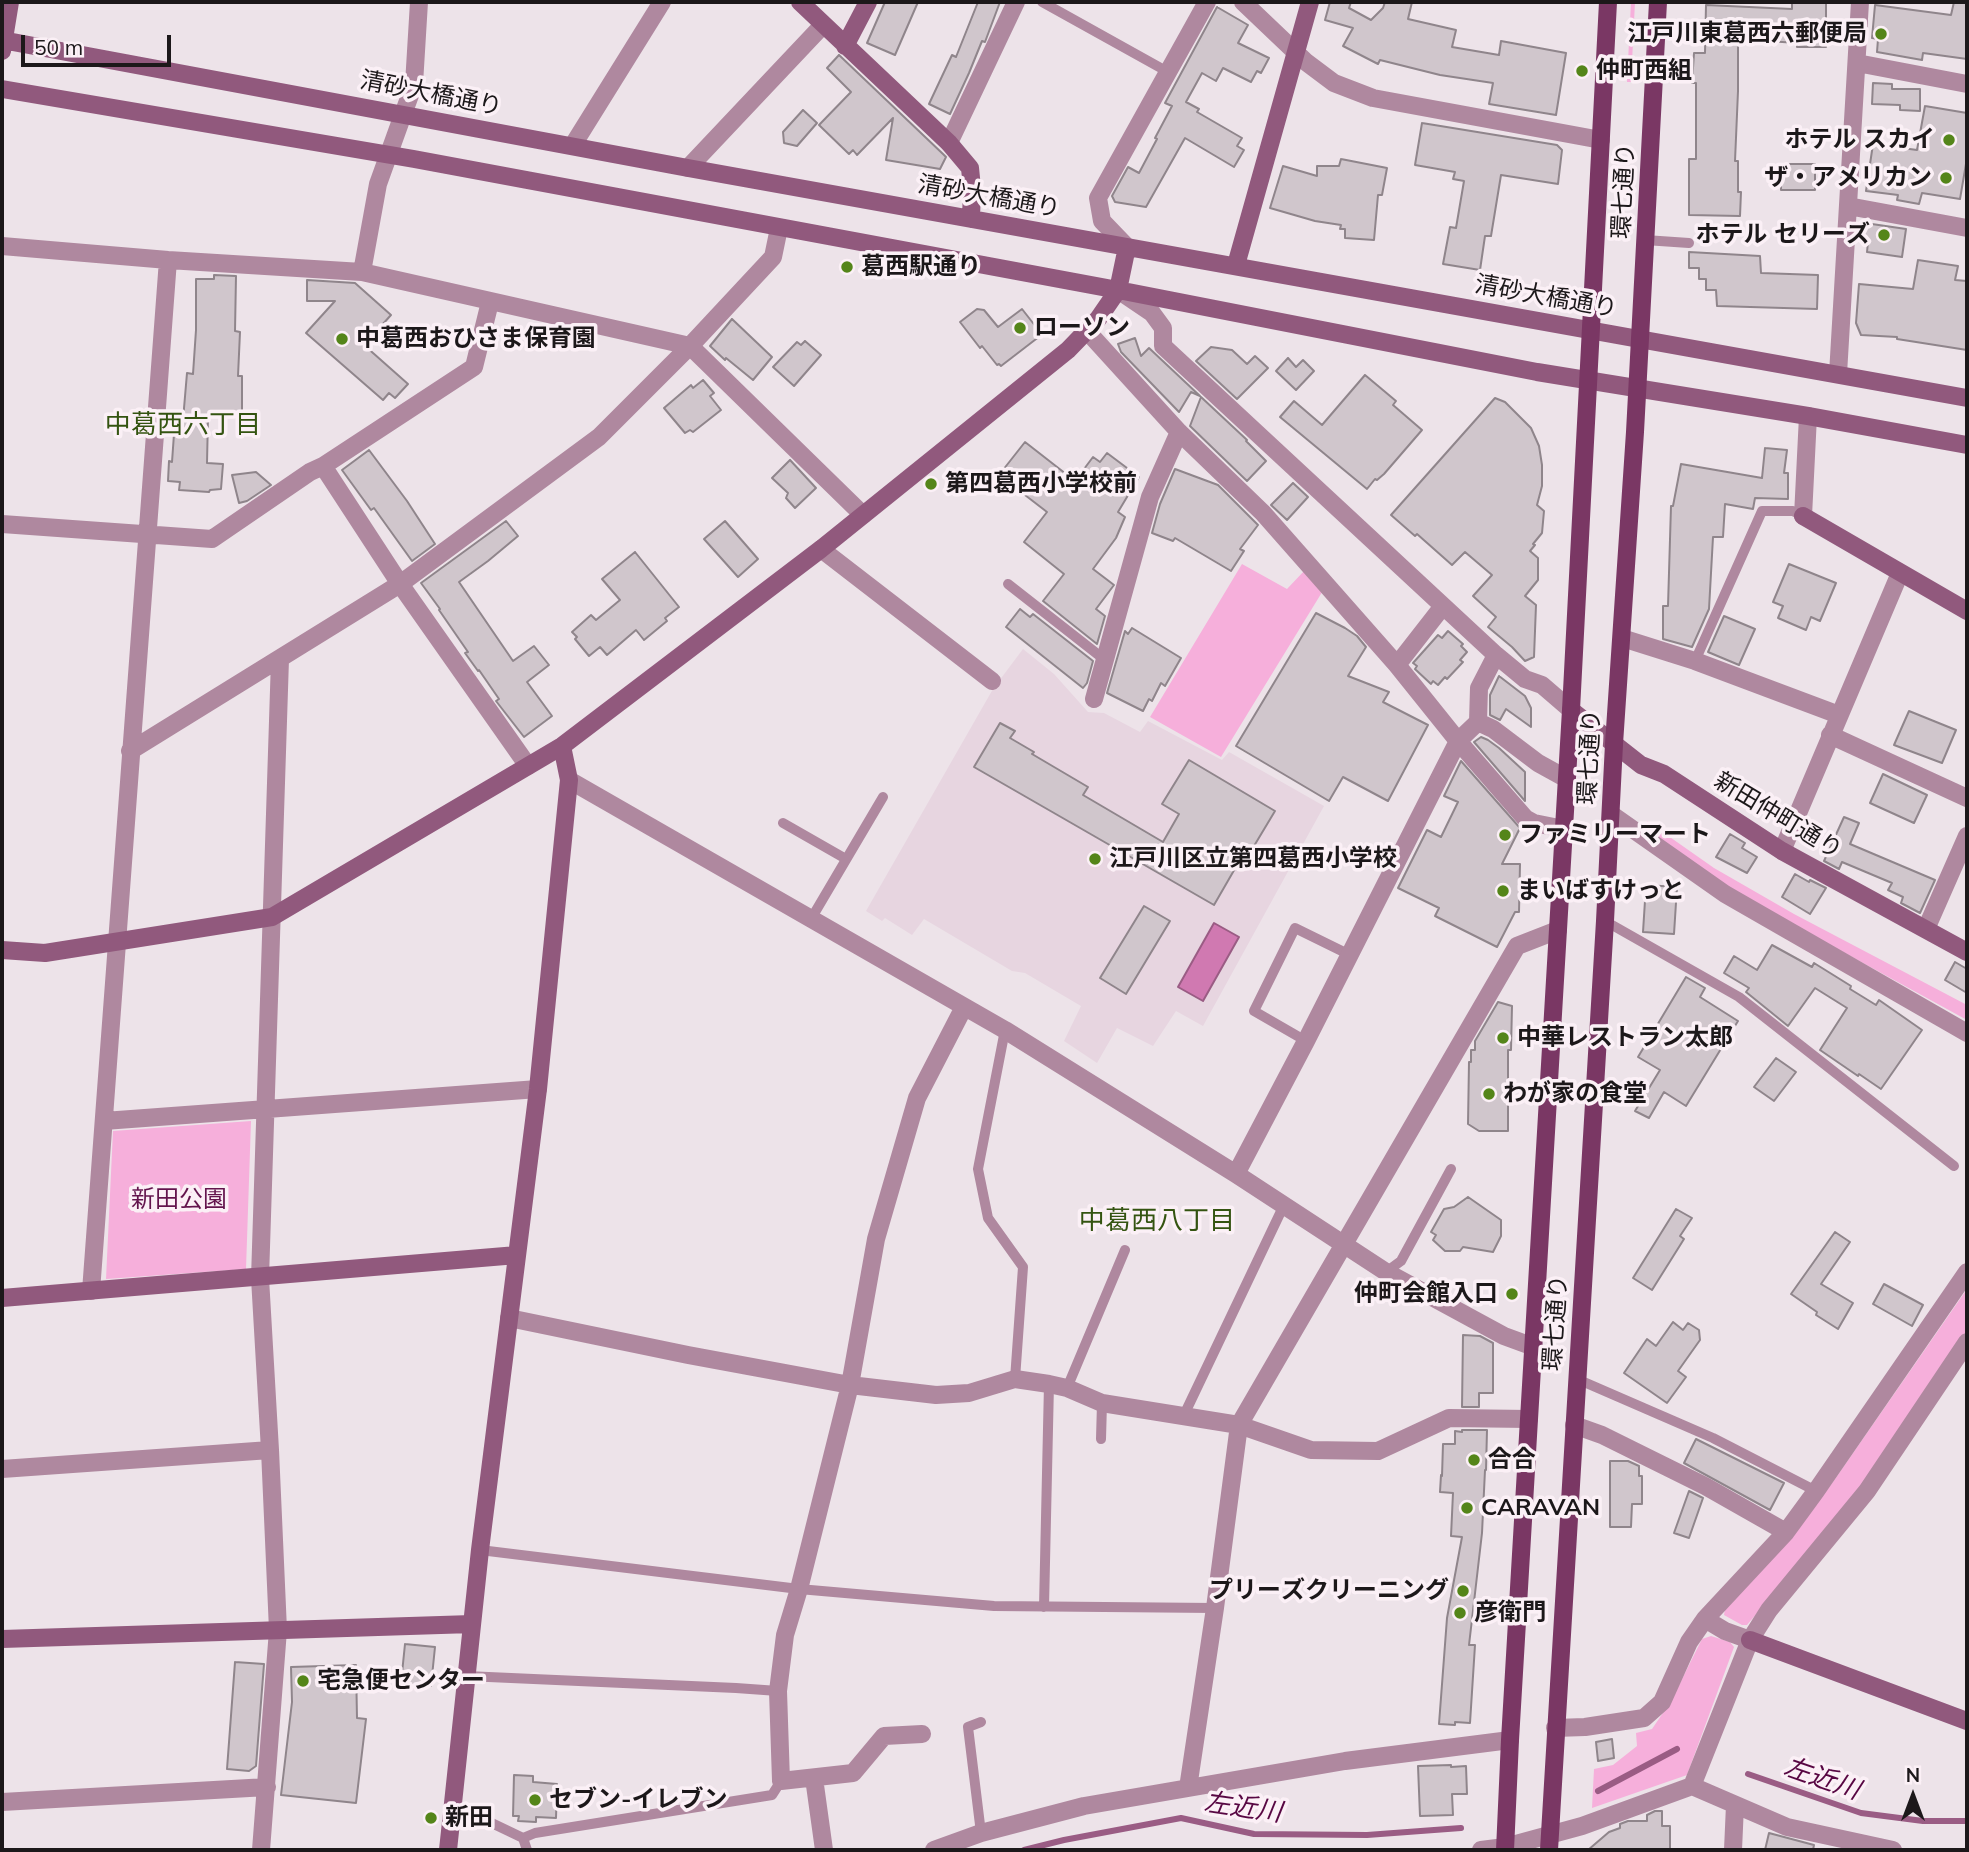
<!DOCTYPE html>
<meta charset="utf-8">
<style>
body{margin:0}
#map{position:relative;width:1969px;height:1852px;overflow:hidden;background:#ede3e9;font-family:Mulish,sans-serif}
canvas{display:block}
.frame{position:absolute;inset:0;border:4px solid #1c181a;pointer-events:none}
.north{position:absolute;left:1878px;top:1761px;width:70px;height:70px;-webkit-text-stroke:5px #fbf0f6;paint-order:stroke;rotate:0deg;font-size:19px;font-weight:700;line-height:28px;text-align:center;color:#1c181a}
.north::after{content:'';display:block;margin:auto;width:24px;height:32px;background:#1c181a;clip-path:polygon(50% 0,100% 100%,50% 72%,0 100%)}
.scale{position:absolute;left:21px;top:35px;width:150px;height:32px;box-sizing:border-box;border:4px solid #1c181a;border-top:0;padding-left:9px;font-size:21px;line-height:24px;white-space:nowrap;color:#1c181a;-webkit-text-stroke:5px #fbf0f6;paint-order:stroke}
</style>
<div id="map">
<canvas width="1969" height="1852"></canvas>
<div class="frame"></div>
<div class="north">N</div>
<div class="scale">50 m</div>
</div>
<script>
const ctx = document.querySelector('canvas').getContext('2d');
ctx.lineJoin = 'round';
function fill(path, color) {
  ctx.fillStyle = color;
  ctx.fill(path, 'evenodd');
}
function toPath(rows) {
  const path = new Path2D();
  for (const r of rows) {
    path.moveTo(r[0], r[1]);
    for (let i = 2; i < r.length; i += 2) path.lineTo(r[i], r[i + 1]);
  }
  return path;
}
function trace(path, color, width, dash) {
  ctx.strokeStyle = color;
  ctx.lineWidth = width;
  ctx.lineCap = dash ? 'butt' : 'round';
  ctx.setLineDash(dash || []);
  ctx.stroke(path);
}
function drawText(font, color, halo, rows, align = 'center') {
  ctx.font = font + ' Mulish,"Noto Sans JP",sans-serif';
  ctx.lineWidth = 7;
  ctx.setLineDash([]);
  ctx.textBaseline = 'middle';
  ctx.strokeStyle = halo;
  ctx.fillStyle = color;
  for (const [text, x, y, turn = 0] of rows) {
    ctx.save();
    ctx.translate(x, y);
    ctx.rotate((+turn || 0) * Math.PI / 180);
    ctx.textAlign = isNaN(turn) ? turn : align;
    if (halo) ctx.strokeText(text, 0, 0);
    ctx.fillText(text, 0, 0);
    ctx.restore();
  }
}
const built = toPath([
 [1023,649,1054,674,1088,712,1104,713,1140,732,1148,721,1222,760,1229,752,1324,806,1203,1026,1176,1011,1153,1046,1117,1028,1097,1063,1064,1041,1081,1006,1025,973,1012,971,924,919,912,935,885,918,882,921,866,911,993,689]
]);
const green = toPath([
 [1631,2,1635,2,1631,82,1627,82],
 [1242,564,1287,589,1305,570,1324,589,1221,757,1150,717],
 [1647,821,1714,868,1794,914,1967,1005,1967,1020,1728,889,1645,833],
 [251,1121,246,1269,106,1279,113,1131],
 [1967,1289,1967,1331,1853,1499,1747,1625,1742,1625,1724,1615,1725,1609,1815,1506,1835,1479],
 [1711,1636,1730,1642,1734,1647,1687,1775,1592,1808,1594,1769,1613,1765,1637,1746,1636,1733,1652,1729,1671,1701,1702,1639]
]);
const water = toPath([
 [1214,923,1239,937,1203,1001,1178,987,1214,923]
]);
const stream = toPath([
 [1748,1774,1861,1813,1923,1821,1967,1821],
 [1598,1791,1677,1749],
 [1024,1850,1064,1840,1181,1818,1254,1834,1367,1835,1461,1828]
]);
const building = toPath([
 [885,2,918,2,895,55,867,43,885,2],
 [978,2,1000,2,985,42,982,41,969,73,950,114,929,104,952,55,956,57,978,2],
 [1330,2,1351,2,1349,8,1371,20,1383,8,1385,2,1412,2,1408,19,1456,30,1452,47,1499,55,1501,41,1566,53,1556,115,1489,104,1493,83,1440,75,1380,60,1378,64,1343,46,1353,28,1325,20,1330,2],
 [1792,2,1826,2,1826,47,1797,47,1797,43,1738,39,1738,91,1735,161,1738,161,1738,192,1741,192,1740,216,1689,215,1689,159,1696,159,1696,83,1692,83,1694,53,1705,53,1706,5,1792,9,1792,2],
 [1954,2,1967,2,1967,59,1923,53,1922,60,1877,52,1878,39,1872,38,1875,5,1951,15,1954,2],
 [1217,7,1248,25,1238,43,1269,58,1261,73,1257,71,1251,82,1223,68,1216,81,1202,73,1186,102,1199,109,1197,112,1242,138,1237,146,1244,150,1234,167,1185,138,1146,207,1115,202,1112,196,1128,167,1139,173,1157,139,1155,138,1172,106,1165,103,1217,7],
 [839,55,943,154,946,157,940,169,886,160,893,118,857,155,853,150,849,154,819,125,851,92,827,68,839,55],
 [1873,83,1892,84,1892,89,1920,89,1920,111,1900,110,1900,105,1872,104,1873,83],
 [1925,106,1967,113,1967,158,1960,199,1922,193,1919,204,1897,200,1898,195,1866,191,1873,144,1917,150,1925,106],
 [803,110,817,123,797,146,784,143,783,132,803,110],
 [1422,123,1557,145,1562,150,1558,184,1501,175,1491,236,1485,236,1480,270,1443,264,1450,227,1456,228,1464,181,1453,179,1455,172,1415,165,1422,123],
 [1341,159,1387,168,1382,195,1378,195,1374,240,1345,238,1345,229,1340,229,1341,225,1315,221,1270,208,1283,166,1317,176,1317,166,1339,166,1341,159],
 [1781,164,1815,164,1815,190,1781,190,1781,164],
 [1865,223,1906,229,1902,257,1867,252,1868,242,1863,241,1865,223],
 [1689,252,1760,256,1761,273,1818,275,1817,309,1717,306,1716,290,1706,290,1706,279,1699,279,1699,268,1689,268,1689,252],
 [1918,260,1958,266,1955,280,1967,281,1967,350,1897,339,1897,337,1861,335,1856,323,1859,284,1913,289,1918,260],
 [214,275,236,276,235,331,240,332,238,376,242,376,242,412,235,412,234,417,208,415,208,417,207,463,223,464,221,489,210,490,209,492,179,490,180,482,168,481,169,461,172,462,175,420,183,420,187,373,193,374,196,330,196,279,214,279,214,275],
 [307,280,355,283,391,315,364,345,408,384,395,398,389,393,383,400,306,333,335,301,307,301,307,280],
 [977,309,984,310,998,327,1022,309,1040,332,1037,333,1040,336,1001,366,999,364,997,365,982,346,980,348,960,322,977,309],
 [732,319,772,357,753,380,726,358,725,360,710,346,732,319],
 [1135,338,1141,356,1149,348,1200,396,1191,392,1179,412,1121,352,1118,344,1135,338],
 [805,341,821,355,794,386,773,367,797,342,801,345,805,341],
 [1211,347,1232,350,1247,364,1255,356,1268,368,1237,399,1196,361,1211,347],
 [1288,358,1296,367,1303,360,1314,371,1296,390,1276,371,1288,358],
 [1365,375,1396,401,1393,405,1422,430,1384,474,1377,480,1375,479,1367,489,1280,417,1294,401,1322,425,1365,375],
 [703,380,714,393,710,396,721,410,693,432,690,430,685,433,664,408,691,385,693,388,703,380],
 [1201,397,1247,440,1246,441,1266,461,1247,481,1190,426,1201,397],
 [1495,398,1505,402,1531,428,1539,446,1542,465,1542,486,1537,505,1544,511,1542,533,1533,544,1535,545,1530,551,1538,558,1538,580,1525,596,1536,605,1534,657,1525,661,1512,647,1488,627,1496,617,1473,596,1492,575,1465,552,1452,565,1417,534,1415,536,1391,515,1495,398],
 [1025,442,1075,481,1093,457,1100,462,1107,453,1139,477,1118,512,1125,517,1116,538,1093,569,1114,585,1096,609,1105,616,1097,644,1043,601,1064,574,1024,542,1047,512,999,475,1025,442],
 [1765,448,1787,450,1784,473,1788,473,1788,499,1755,498,1753,509,1725,504,1723,537,1713,537,1709,609,1692,647,1663,639,1663,606,1668,606,1671,506,1673,506,1681,464,1762,478,1765,448],
 [369,450,407,501,435,544,412,561,374,508,371,510,342,470,369,450],
 [790,460,816,488,795,508,786,498,788,493,772,478,790,460],
 [1175,469,1218,485,1258,525,1240,549,1244,551,1231,571,1175,538,1173,541,1152,533,1160,504,1175,469],
 [256,472,271,485,247,501,239,503,232,475,256,472],
 [1293,483,1308,497,1287,520,1271,505,1293,483],
 [506,521,518,536,488,561,459,582,513,661,534,646,549,665,527,682,552,716,524,737,496,701,499,699,479,670,478,671,465,653,468,652,439,610,440,609,421,583,506,521],
 [725,521,758,559,738,577,704,539,725,521],
 [635,552,679,607,665,618,667,621,644,640,636,630,607,655,600,647,589,656,575,639,577,637,572,632,591,615,596,620,620,600,602,579,635,552],
 [1789,564,1836,583,1820,621,1811,617,1806,630,1778,618,1783,606,1773,602,1789,564],
 [1020,609,1030,617,1033,614,1093,661,1087,683,1083,688,1006,627,1020,609],
 [1316,613,1345,628,1357,636,1366,647,1348,676,1389,692,1383,702,1428,725,1388,801,1343,777,1329,801,1236,746,1316,613],
 [1724,616,1755,629,1739,665,1708,652,1724,616],
 [1132,628,1181,658,1165,686,1161,683,1152,701,1149,699,1143,711,1107,693,1125,631,1128,634,1132,628],
 [1448,631,1463,644,1461,646,1467,652,1460,660,1463,662,1447,679,1445,677,1438,685,1433,681,1431,684,1416,670,1415,669,1417,666,1413,663,1438,635,1442,638,1448,631],
 [1499,676,1525,696,1531,708,1531,727,1506,709,1500,720,1490,715,1490,695,1499,676],
 [1909,711,1956,730,1942,763,1894,745,1909,711],
 [1000,723,1015,731,1010,738,1034,752,1032,754,1088,787,1083,795,1163,842,1179,814,1162,804,1189,760,1275,811,1248,856,1244,853,1214,905,974,767,1000,723],
 [1481,737,1488,740,1499,748,1525,772,1525,801,1474,742,1481,737],
 [1461,761,1520,828,1502,864,1520,864,1519,912,1515,912,1497,947,1435,916,1439,908,1398,888,1427,830,1441,837,1458,802,1444,796,1461,761],
 [1883,774,1927,795,1914,823,1870,803,1883,774],
 [1844,817,1859,823,1850,844,1935,880,1920,913,1901,903,1903,897,1888,890,1892,883,1842,862,1839,869,1824,861,1844,817],
 [1730,834,1745,843,1742,848,1757,857,1747,873,1716,857,1730,834],
 [1795,874,1809,882,1810,880,1826,888,1810,914,1782,897,1795,874],
 [1646,885,1677,887,1674,934,1643,932,1646,885],
 [1144,906,1170,921,1126,994,1100,978,1144,906],
 [1772,945,1812,967,1814,963,1851,986,1850,989,1876,1005,1879,1000,1922,1030,1881,1089,1859,1074,1858,1076,1820,1050,1847,1008,1815,988,1788,1026,1746,992,1749,988,1724,973,1734,956,1757,970,1772,945],
 [1955,962,1967,969,1967,993,1945,980,1955,962],
 [1686,977,1705,988,1700,997,1738,1021,1686,1106,1664,1092,1649,1118,1635,1111,1660,1070,1638,1057,1686,977],
 [1498,1002,1512,1006,1511,1050,1508,1050,1508,1131,1479,1131,1468,1124,1469,1062,1471,1062,1471,1050,1475,1050,1475,1041,1498,1002],
 [1776,1058,1796,1072,1774,1101,1754,1087,1776,1058],
 [1468,1197,1501,1220,1501,1236,1493,1252,1463,1247,1460,1251,1445,1251,1433,1240,1436,1235,1431,1232,1444,1209,1454,1207,1468,1197],
 [1676,1209,1692,1218,1680,1236,1684,1239,1652,1290,1633,1278,1676,1209],
 [1835,1232,1850,1242,1821,1284,1853,1303,1838,1329,1816,1315,1817,1312,1791,1294,1835,1232],
 [1884,1284,1923,1305,1912,1326,1873,1304,1884,1284],
 [1673,1322,1683,1330,1688,1323,1699,1330,1700,1340,1678,1371,1686,1377,1667,1403,1624,1373,1647,1339,1656,1346,1673,1322],
 [1463,1335,1480,1336,1493,1343,1493,1393,1479,1393,1479,1407,1462,1407,1463,1335],
 [1462,1430,1487,1430,1486,1470,1485,1470,1482,1533,1469,1645,1475,1645,1470,1723,1455,1722,1455,1725,1439,1724,1447,1618,1462,1537,1451,1536,1453,1493,1440,1492,1441,1475,1442,1476,1443,1444,1455,1444,1455,1431,1462,1432,1462,1430],
 [1696,1439,1784,1483,1770,1510,1684,1463,1696,1439],
 [1610,1461,1628,1461,1639,1466,1639,1476,1642,1476,1642,1504,1632,1504,1631,1527,1610,1527,1610,1461],
 [1689,1491,1703,1498,1689,1538,1674,1533,1689,1491],
 [405,1644,435,1647,431,1686,401,1683,405,1644],
 [235,1662,264,1664,256,1766,249,1771,227,1769,235,1662],
 [356,1665,357,1718,366,1719,356,1803,281,1795,292,1702,291,1667,356,1665],
 [1612,1739,1614,1758,1598,1761,1596,1742,1612,1739],
 [1451,1765,1451,1767,1466,1766,1467,1794,1452,1794,1453,1815,1420,1816,1418,1766,1451,1765],
 [514,1775,533,1776,533,1782,557,1784,556,1818,536,1817,536,1822,518,1821,519,1816,513,1816,514,1775],
 [1655,1811,1662,1811,1662,1826,1670,1826,1670,1849,1588,1850,1609,1832,1620,1828,1620,1824,1628,1821,1647,1821,1647,1815,1655,1811],
 [1769,1833,1814,1845,1813,1850,1765,1850,1769,1833]
]);
const lane = toPath([
 [1042,2,1168,72],
 [1645,240,1689,243],
 [1008,584,1105,660],
 [1695,661,1762,511,1793,511,1803,516],
 [783,823,846,859],
 [811,919,883,797],
 [1605,921,1739,997,1954,1166],
 [1005,1030,978,1169,988,1218,1023,1267,1015,1379],
 [1306,1041,1254,1011,1295,928,1350,955],
 [1386,1272,1401,1261,1451,1169],
 [1577,1379,1713,1438,1816,1491],
 [1067,1388,1125,1250],
 [1184,1415,1284,1205],
 [1101,1439,1102,1403],
 [480,1550,799,1589,994,1606,1215,1608],
 [1044,1607,1049,1384],
 [466,1676,736,1688,778,1691],
 [981,1722,968,1727,981,1833],
 [452,1804,523,1838,527,1850],
 [523,1838,535,1833,772,1795,781,1781]
]);
const street = toPath([
 [1243,2,1306,62,1334,83,1373,98,1601,140],
 [1857,63,1967,84],
 [949,143,1016,2],
 [573,145,662,2],
 [688,168,823,25],
 [1848,206,1967,228],
 [2,246,168,260,362,272,690,346,863,515],
 [1127,247,1102,221,1098,198,1207,2],
 [362,272,378,184,414,84,419,2],
 [1118,290,1152,313,1163,328,1163,346,1496,655,1525,679,1542,685,1571,710],
 [1087,331,1179,432,1263,513,1397,665,1458,741,1525,818,1534,823,1564,829],
 [1838,374,1860,2],
 [323,466,400,584,528,766],
 [1803,516,1808,416],
 [2,524,212,539,310,472,323,466,474,367,490,302],
 [821,549,992,681],
 [1622,638,1695,661,1839,715],
 [1397,665,1443,606],
 [1094,699,1150,497,1179,432],
 [1478,722,1493,729,1538,763,1567,779],
 [1830,735,1967,798],
 [130,751,400,584,599,437,690,346,773,257,779,228],
 [569,780,1005,1030,1236,1174,1386,1272,1504,1336,1534,1347],
 [1611,814,1725,894,1967,1033],
 [1782,851,1900,573],
 [1926,929,1967,836],
 [104,1121,538,1089],
 [1236,1174,1306,1041,1458,741,1478,722,1479,688,1496,655],
 [91,1291,168,260],
 [509,1318,688,1355,850,1385,936,1395,969,1393,1015,1379,1049,1384,1067,1388,1102,1403,1239,1425,1311,1450,1378,1451,1449,1418,1529,1419],
 [1574,1425,1602,1435,1705,1486,1786,1532],
 [2,1469,270,1450],
 [1705,1619,1725,1631,1750,1640],
 [1555,1728,1585,1727,1644,1718,1662,1702,1689,1642,1705,1619,1786,1532,1816,1491,1967,1272],
 [922,1734,884,1736,853,1773,781,1781,778,1691,785,1635,799,1589,850,1385,876,1239,917,1098,964,1007],
 [814,1778,824,1850],
 [1692,1786,1787,1827,1893,1850],
 [1188,1788,1215,1608,1239,1425,1517,946,1558,930],
 [2,1802,267,1787],
 [261,1850,278,1630,270,1450,260,1278,280,659],
 [934,1850,981,1833,1084,1806,1345,1761,1510,1740],
 [1481,1850,1505,1847,1582,1826,1692,1786,1750,1640,1769,1610,1867,1491,1967,1342],
 [1733,1850,1735,1805]
]);
const secondary = toPath([
 [800,2,949,143,970,168,972,188,971,219],
 [2,40,688,168,1967,398],
 [845,46,868,2],
 [2,51,10,2],
 [2,89,414,159,1118,290,1537,372,1808,416,1967,445],
 [1236,265,1310,2],
 [1803,516,1967,611],
 [1571,710,1641,765,1664,774,1782,851,1967,952],
 [2,950,45,953,272,917,562,746,821,549,1068,350,1098,319,1118,290,1127,247],
 [2,1298,517,1255],
 [2,1639,472,1624],
 [1750,1640,1967,1721],
 [448,1850,480,1550,538,1089,569,780,562,746]
]);
const primary = toPath([
 [1505,1850,1510,1740,1571,710,1608,2],
 [1549,1850,1605,921,1614,744,1635,432,1658,2]
]);
const markers = [
 [1881,34,7,"#548519"],
 [1582,71,7,"#548519"],
 [1949,140,7,"#548519"],
 [1946,178,7,"#548519"],
 [1884,235,7,"#548519"],
 [847,267,7,"#548519"],
 [1020,328,7,"#548519"],
 [342,339,7,"#548519"],
 [931,484,7,"#548519"],
 [1505,835,7,"#548519"],
 [1095,859,7,"#548519"],
 [1503,891,7,"#548519"],
 [1503,1038,7,"#548519"],
 [1489,1094,7,"#548519"],
 [1512,1294,7,"#548519"],
 [1474,1460,7,"#548519"],
 [1467,1508,7,"#548519"],
 [1463,1591,7,"#548519"],
 [1460,1613,7,"#548519"],
 [303,1681,7,"#548519"],
 [535,1800,7,"#548519"],
 [431,1818,7,"#548519"]
];
const poiNames = [
 ["江戸川東葛西六郵便局",1867,34,"right"],
 ["仲町西組",1596,71],
 ["ホテル スカイ",1935,140,"right"],
 ["ザ・アメリカン",1932,178,"right"],
 ["ホテル セリーズ",1870,235,"right"],
 ["葛西駅通り",861,267],
 ["ローソン",1034,328],
 ["中葛西おひさま保育園",356,339],
 ["第四葛西小学校前",945,484],
 ["ファミリーマート",1519,835],
 ["江戸川区立第四葛西小学校",1109,859],
 ["まいばすけっと",1517,891],
 ["中華レストラン太郎",1517,1038],
 ["わが家の食堂",1503,1094],
 ["仲町会館入口",1498,1294,"right"],
 ["合合",1488,1460],
 ["CARAVAN",1481,1508],
 ["プリーズクリーニング",1449,1591,"right"],
 ["彦衛門",1474,1613],
 ["宅急便センター",317,1681],
 ["セブン-イレブン",549,1800],
 ["新田",445,1818]
];
const streetNames = [
 ["清砂大橋通り",431,94,11],
 ["環七通り",1624,191,-87],
 ["清砂大橋通り",989,197,10],
 ["清砂大橋通り",1546,297,10],
 ["環七通り",1590,757,-87],
 ["新田仲町通り",1778,816,31],
 ["環七通り",1556,1323,-86]
];
const parkNames = [
 ["新田公園",179,1200]
];
const neighbourhoodNames = [
 ["中葛西六丁目",183,425],
 ["中葛西八丁目",1157,1221]
];
const waterNames = [
 ["左近川",1822,1779,19],
 ["左近川",1243,1808,8]
];
fill(built, '#e7d5e0');
fill(green, '#f6afdb');
fill(water, '#d079b1');
trace(water, '#9a5c84', 2);
trace(stream, '#9a5c84', 6);
fill(building, '#d0c6cc');
trace(building, '#8f858b', 2);
trace(lane, '#af889f', 10);
trace(street, '#af889f', 18);
trace(secondary, '#91597d', 18);
trace(primary, '#7a3764', 18);
for (const [x, y, r, color] of markers) {
  const dot = new Path2D();
  dot.arc(x, y, r, 0, 2 * Math.PI);
  ctx.fillStyle = color;
  ctx.fill(dot);
  trace(dot, '#fbf0f6', 2.5);
}
drawText('bold 24px', '#1c181a', '#fbf0f6', poiNames, 'left');
drawText('24px', '#1c181a', '#fbf0f6', streetNames);
drawText('24px', '#63144d', '#fbf0f6', parkNames);
drawText('26px', '#345411', '#fbf0f6', neighbourhoodNames);
drawText('italic 26px', '#580743', '#fbf0f6', waterNames);
</script>
